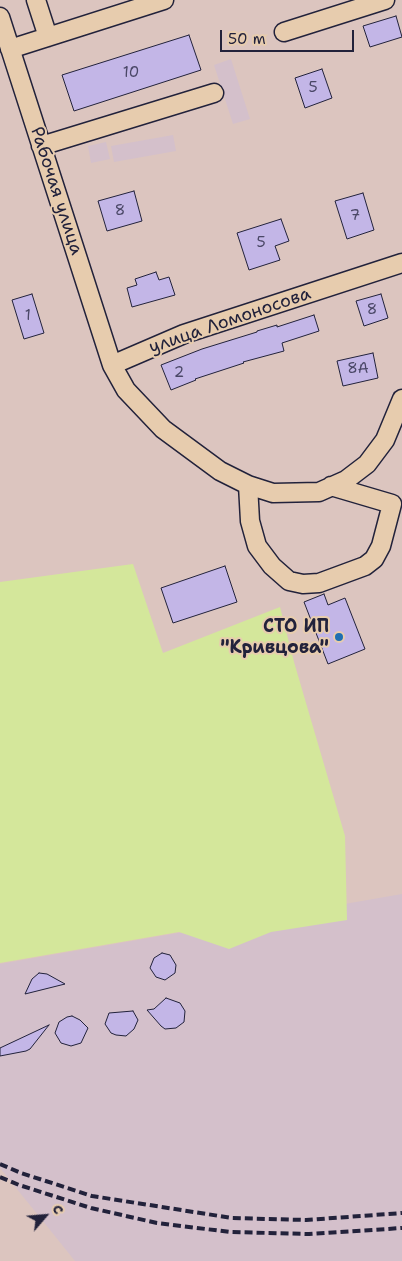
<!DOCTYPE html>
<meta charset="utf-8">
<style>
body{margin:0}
#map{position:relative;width:402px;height:1261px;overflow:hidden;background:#dcc5bf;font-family:"Shantell Sans",sans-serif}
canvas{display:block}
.north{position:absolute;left:20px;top:1191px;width:50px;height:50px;-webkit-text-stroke:4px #e7ccae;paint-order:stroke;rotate:63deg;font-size:14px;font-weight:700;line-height:20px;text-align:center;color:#22223b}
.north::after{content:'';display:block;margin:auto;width:18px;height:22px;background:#22223b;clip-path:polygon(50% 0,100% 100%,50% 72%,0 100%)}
.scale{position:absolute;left:220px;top:30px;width:134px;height:22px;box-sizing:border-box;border:2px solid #22223b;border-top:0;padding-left:6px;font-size:15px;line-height:18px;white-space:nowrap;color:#22223b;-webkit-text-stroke:4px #e7ccae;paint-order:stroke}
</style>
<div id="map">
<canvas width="402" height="1261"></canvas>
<div class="north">С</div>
<div class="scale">50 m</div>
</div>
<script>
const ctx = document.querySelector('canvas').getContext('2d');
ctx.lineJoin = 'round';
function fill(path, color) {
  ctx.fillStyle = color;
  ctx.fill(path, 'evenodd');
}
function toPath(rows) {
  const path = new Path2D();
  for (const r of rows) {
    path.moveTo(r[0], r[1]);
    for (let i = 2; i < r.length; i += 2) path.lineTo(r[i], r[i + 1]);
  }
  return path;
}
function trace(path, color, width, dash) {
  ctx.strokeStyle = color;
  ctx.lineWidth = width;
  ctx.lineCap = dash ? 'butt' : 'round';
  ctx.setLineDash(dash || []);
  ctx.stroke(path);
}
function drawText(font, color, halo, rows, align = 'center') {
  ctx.font = font + ' "Shantell Sans",sans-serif';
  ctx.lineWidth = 4;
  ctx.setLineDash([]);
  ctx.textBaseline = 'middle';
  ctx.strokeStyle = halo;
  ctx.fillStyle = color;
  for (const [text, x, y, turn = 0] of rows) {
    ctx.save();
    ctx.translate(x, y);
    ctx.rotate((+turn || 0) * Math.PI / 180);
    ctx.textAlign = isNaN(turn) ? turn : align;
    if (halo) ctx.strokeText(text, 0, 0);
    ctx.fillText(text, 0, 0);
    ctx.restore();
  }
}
const built = toPath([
 [231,59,250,119,233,124,214,65],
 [173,135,176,151,114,162,111,146],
 [106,142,110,159,91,163,88,146],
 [402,894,402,1261,75,1261,0,1168,0,964]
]);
const green = toPath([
 [133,564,163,653,280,607,294,662,345,836,347,920,271,932,229,949,179,932,0,963,0,582]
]);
const building = toPath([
 [396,16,402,37,370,47,363,26,396,16],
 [189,35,201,70,74,111,62,75,189,35],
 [322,69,332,98,305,108,295,78,322,69],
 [134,191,142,221,107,231,98,201,134,191],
 [363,193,374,230,347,239,335,201,363,193],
 [281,219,289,241,275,246,280,260,249,270,237,233,281,219],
 [156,272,159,280,169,277,175,295,132,307,127,288,137,285,135,279,156,272],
 [32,294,44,333,24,339,12,300,32,294],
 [381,294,388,318,364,326,356,301,381,294],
 [314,315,319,331,282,343,284,351,243,362,244,363,195,379,196,380,171,390,161,365,202,349,257,332,257,331,277,325,277,327,314,315],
 [373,353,378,378,343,386,337,361,373,353],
 [225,566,237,602,173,623,161,588,225,566],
 [324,594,328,605,345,598,365,649,328,664,304,602,324,594],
 [162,953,170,955,176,965,175,973,165,980,156,977,150,968,154,958,162,953],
 [39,973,47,974,65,984,25,994,32,979,39,973],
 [166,998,180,1003,185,1011,184,1022,176,1028,165,1029,161,1026,147,1010,154,1009,166,998],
 [133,1011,138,1020,134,1029,126,1036,116,1035,111,1033,105,1024,109,1013,133,1011],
 [72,1016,80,1020,88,1028,81,1043,71,1046,61,1043,55,1033,59,1022,67,1017,72,1016],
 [49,1025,30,1049,26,1051,0,1056,0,1048,49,1025]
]);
const minor = toPath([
 [36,0,48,37],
 [0,17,112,365,126,390,163,429,220,471,248,485,273,493,319,492,346,480,367,464,385,440,402,399],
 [284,32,385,0],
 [10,49,164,0],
 [41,146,214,93],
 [112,365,184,334,402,263],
 [248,485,250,521,257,546,272,566,289,581,303,584,319,583,365,566,374,559,381,546,392,504,331,486]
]);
const rail = toPath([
 [0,1164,21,1173,92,1196,232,1218,306,1220,402,1213],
 [0,1177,19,1185,91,1208,157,1223,230,1232,309,1234,402,1228]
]);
const markers = [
 [339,637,5,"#1f6fb2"]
];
const numberNames = [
 ["10",131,73],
 ["5",313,88],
 ["8",120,211],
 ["7",355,216],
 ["5",261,243],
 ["8",372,310],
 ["1",28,316],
 ["8А",358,369],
 ["2",179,373]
];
const streetNames = [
 ["Рабочая улица",56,191,72],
 ["улица Ломоносова",230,321,-19]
];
const poiNames = [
 ["СТО ИП",329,627],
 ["\"Кривцова\"",329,648]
];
fill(built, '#d4c0cb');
fill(green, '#d4e79b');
fill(building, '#c3b6e7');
trace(building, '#22223b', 1);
trace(minor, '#22223b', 21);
trace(minor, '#e7ccae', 18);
trace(rail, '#22223b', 4, [8, 4]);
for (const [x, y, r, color] of markers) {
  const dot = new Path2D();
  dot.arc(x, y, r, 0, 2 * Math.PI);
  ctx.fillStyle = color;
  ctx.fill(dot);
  trace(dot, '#e7ccae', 2);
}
drawText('15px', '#4a4766', null, numberNames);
drawText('18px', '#22223b', '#e7ccae', streetNames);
drawText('bold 18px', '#22223b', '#e7ccae', poiNames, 'right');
</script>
